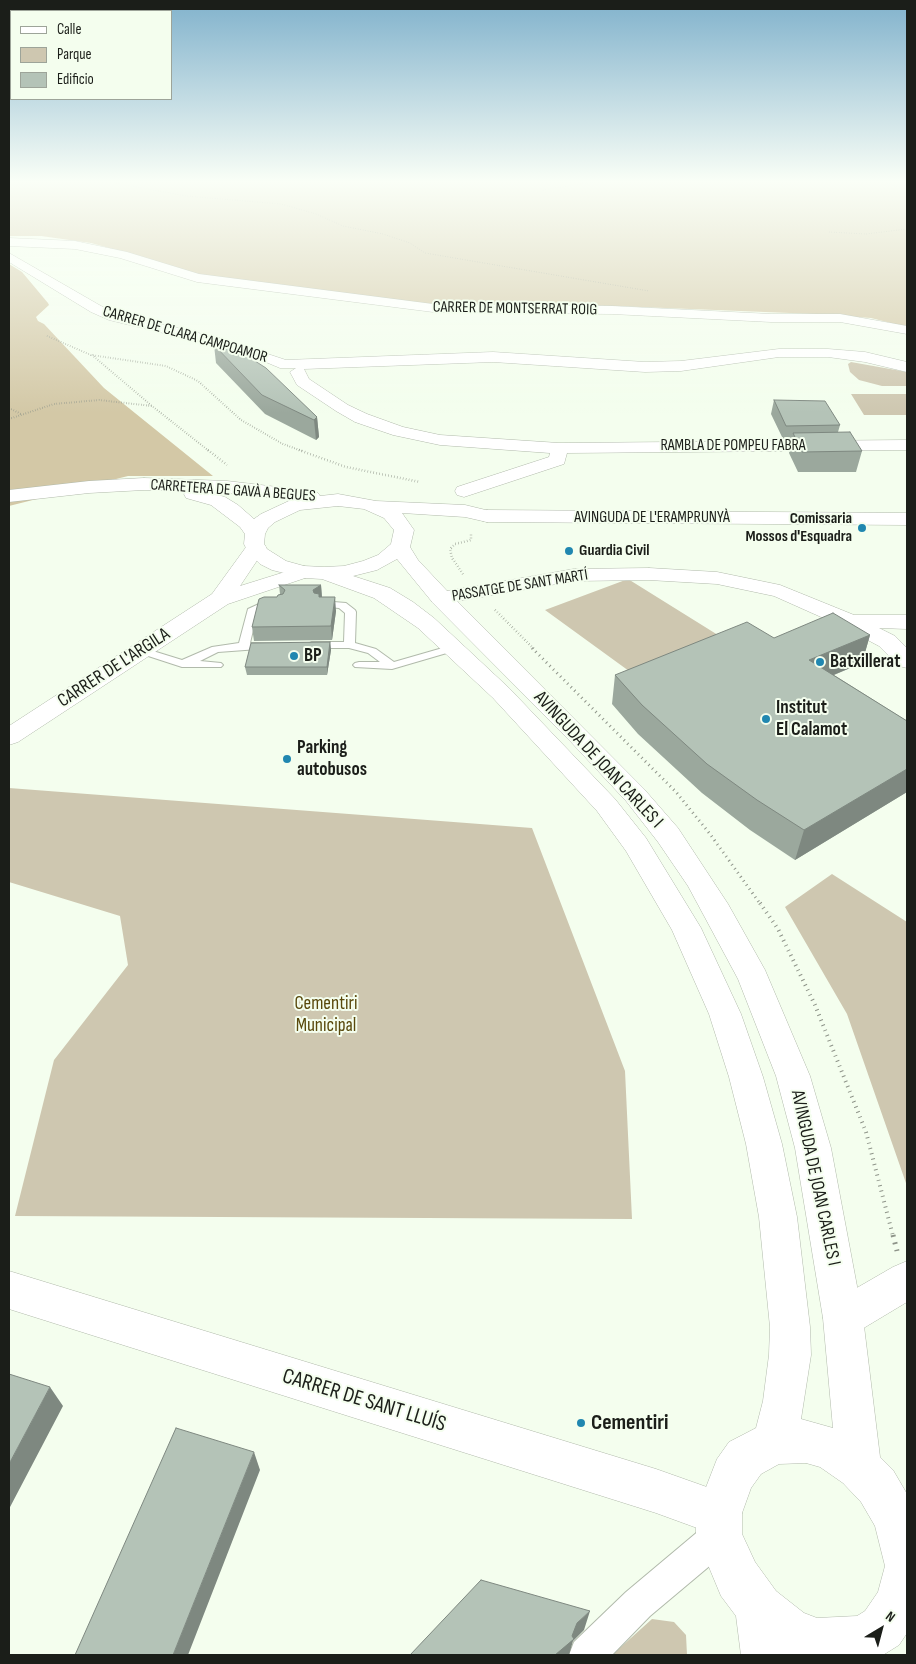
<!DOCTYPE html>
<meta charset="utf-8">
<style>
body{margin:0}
#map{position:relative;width:916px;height:1664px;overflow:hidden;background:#f4feee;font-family:"Sofia Sans Condensed",sans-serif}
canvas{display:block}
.frame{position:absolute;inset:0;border:10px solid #1b1e19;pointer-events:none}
.legend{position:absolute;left:10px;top:10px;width:162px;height:90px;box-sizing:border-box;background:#f4feee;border:1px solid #9da499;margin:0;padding:6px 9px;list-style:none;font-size:15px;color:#1b1e19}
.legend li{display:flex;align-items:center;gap:10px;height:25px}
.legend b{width:25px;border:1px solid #9da499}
.north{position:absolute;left:856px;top:1604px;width:50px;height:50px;-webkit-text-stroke:4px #f4feee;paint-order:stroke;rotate:37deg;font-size:14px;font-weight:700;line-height:20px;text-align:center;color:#1b1e19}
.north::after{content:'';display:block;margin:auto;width:18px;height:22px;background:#1b1e19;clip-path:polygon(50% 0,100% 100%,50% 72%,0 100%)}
</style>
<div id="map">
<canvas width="916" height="1664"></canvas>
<div class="frame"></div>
<ul class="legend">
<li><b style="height:6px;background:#fff"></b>Calle</li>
<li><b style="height:14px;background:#cec7b0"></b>Parque</li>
<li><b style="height:14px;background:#b4c3b7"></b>Edificio</li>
</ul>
<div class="north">N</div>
</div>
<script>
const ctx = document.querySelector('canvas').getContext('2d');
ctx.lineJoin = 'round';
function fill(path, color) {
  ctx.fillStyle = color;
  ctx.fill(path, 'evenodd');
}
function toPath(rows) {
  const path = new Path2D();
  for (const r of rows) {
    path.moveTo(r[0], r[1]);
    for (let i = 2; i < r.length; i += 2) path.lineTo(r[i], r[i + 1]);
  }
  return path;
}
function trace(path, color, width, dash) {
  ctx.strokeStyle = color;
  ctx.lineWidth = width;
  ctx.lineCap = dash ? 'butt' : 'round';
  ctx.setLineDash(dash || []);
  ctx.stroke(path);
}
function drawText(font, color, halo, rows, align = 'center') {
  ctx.font = font + ' "Sofia Sans Condensed",sans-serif';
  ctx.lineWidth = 4;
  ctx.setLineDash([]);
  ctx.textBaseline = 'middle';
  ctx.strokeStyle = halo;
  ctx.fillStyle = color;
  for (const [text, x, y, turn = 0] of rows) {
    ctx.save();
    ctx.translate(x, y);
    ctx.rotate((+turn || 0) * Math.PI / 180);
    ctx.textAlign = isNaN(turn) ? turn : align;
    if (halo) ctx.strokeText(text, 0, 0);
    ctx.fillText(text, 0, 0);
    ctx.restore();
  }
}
const green = toPath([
 [851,362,907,372,907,386,882,386,859,380,850,372,848,364],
 [851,394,907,394,907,415,864,415],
 [628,579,742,650,651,687,545,610],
 [9,788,532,828,625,1071,632,1219,15,1216,54,1060,128,965,120,916,9,882],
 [832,874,907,922,907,1186,847,1014,785,907],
 [652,1619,674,1622,686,1635,687,1655,612,1655]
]);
const forest = toPath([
 [9,180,562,180,572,182,584,180,907,180,907,327,871,318,815,314,615,306,431,305,199,276,152,260,91,243,41,236,9,236],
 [9,264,22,272,48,303,49,305,36,317,38,321,44,324,104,388,213,476,128,476,9,506]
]);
const pathFar5 = toPath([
 [99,180,186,196,281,204,316,214,343,226,383,234,410,243,425,253,649,291],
 [880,180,907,190],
 [543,190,607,180],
 [829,232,866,234,907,229]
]);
const pathFar4 = toPath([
 [47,336,91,355,166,366,198,381,241,420,283,444,302,451],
 [92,355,152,406],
 [9,408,21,414],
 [9,419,54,404,99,400,152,406,209,451]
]);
const pathFar3 = toPath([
 [208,450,227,465],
 [299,450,346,467,420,482],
 [463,574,452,558,450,549,455,544,471,540,471,533],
 [495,610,534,649]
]);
const pathFar2 = toPath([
 [532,648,676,792,710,834,761,905]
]);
const pathFar1 = toPath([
 [760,903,778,929,815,1005,866,1132,893,1236]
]);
const path = toPath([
 [893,1235,897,1251]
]);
const service = toPath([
 [321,601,346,603,355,610,356,612,355,643,376,649,394,662,453,645,459,648,457,650,392,669,355,667,353,665,355,663,359,662,380,662,368,653,349,648,312,648,306,645,312,642,344,642,345,613,339,608,317,606,316,604,321,601],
 [273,602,278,605,277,607,257,613,250,643,272,644,274,646,272,648,218,652,200,661,221,663,223,665,221,667,182,667,136,652,134,650,140,647,182,660,212,647,239,643,248,609,259,604,273,602]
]);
const pedestrian = toPath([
 [719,1519,731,1524,736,1536,731,1548,650,1616,612,1655,569,1655,574,1642,626,1592,707,1524,719,1519]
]);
const minor = toPath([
 [9,238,75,241,127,252,199,274,433,304,612,306,771,314,840,314,907,326,907,334,840,322,771,322,612,314,433,312,197,282,120,258,75,249,9,246,9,238],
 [9,253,101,306,119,314,219,338,286,360,493,352,645,362,681,361,779,349,828,349,865,352,907,362,907,372,865,362,828,357,779,357,681,371,645,372,493,362,304,369,309,379,348,405,367,414,403,427,440,435,559,443,907,440,907,450,567,453,564,464,464,497,457,495,455,491,457,487,549,457,550,453,440,445,393,435,355,422,336,411,297,385,290,372,296,368,280,368,261,360,209,344,109,320,91,312,9,262,9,253],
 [487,510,907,513,907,525,487,522,480,520,477,516,480,512,487,510],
 [649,568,717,572,780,585,854,615,907,615,907,629,879,628,895,636,907,648,907,668,899,666,879,646,839,625,774,596,717,584,649,580,574,581,441,604,433,603,430,598,433,593,441,592,574,569,649,568],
 [907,1261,907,1302,857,1332,843,1338,829,1332,823,1318,829,1304,893,1267,907,1261],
 [9,1271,656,1469,735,1497,742,1513,735,1529,719,1536,656,1513,9,1309,9,1271]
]);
const tertiary = toPath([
 [256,541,263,543,266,547,240,586,304,566,311,568,314,572,311,576,228,604,18,742,9,745,9,726,212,594,249,543,256,541]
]);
const secondary = toPath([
 [144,478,227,481,311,491,318,493,320,496,338,494,376,501,465,505,494,512,497,516,494,520,487,522,465,517,402,513,414,530,410,547,418,560,449,593,644,789,678,828,728,904,765,970,810,1076,831,1148,863,1318,880,1457,893,1470,907,1494,907,1633,899,1645,883,1655,741,1655,736,1616,721,1596,696,1536,696,1513,717,1459,729,1442,756,1428,763,1401,769,1355,770,1327,759,1217,746,1144,729,1077,709,1014,672,930,626,851,597,811,493,698,418,628,374,598,322,579,304,578,272,570,260,564,248,552,244,544,245,534,240,527,211,505,186,498,184,494,186,491,144,490,89,493,9,502,9,490,89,481,144,478],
 [206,492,227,493,291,500,261,514,254,519,238,505,225,497,206,492],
 [338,506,364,509,384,518,394,530,391,544,378,555,363,561,344,566,324,567,304,566,286,561,267,549,264,544,265,534,268,528,275,522,300,510,338,506],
 [397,559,433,603,571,742,626,801,658,842,688,886,738,979,776,1076,795,1148,823,1318,833,1428,801,1419,811,1355,810,1327,797,1217,782,1144,763,1077,741,1014,701,928,646,838,615,799,509,688,434,618,413,602,390,588,353,576,377,570,397,559],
 [806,1463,820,1467,843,1483,861,1502,875,1526,885,1566,878,1592,865,1611,857,1616,817,1618,804,1613,776,1591,755,1562,742,1534,742,1513,751,1488,761,1474,779,1464,806,1463]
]);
const wall = toPath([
 [214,345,317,417,319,437,316,440,265,414,216,363],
 [774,400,840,425,838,432,862,451,856,472,798,472,789,453,792,439,783,439,771,414],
 [279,585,321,585,322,597,336,611,332,640,254,641,252,627,277,597,280,594],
 [870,635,862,663,834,675,907,721,907,792,795,860,750,830,702,793,638,734,612,704,615,675,774,638],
 [330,642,331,650,327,675,247,675,245,667]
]);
const shadedWall = toPath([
 [317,417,319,437,316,440,314,420],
 [321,585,322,599,314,603,313,590],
 [335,597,336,611,332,640,331,626],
 [870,635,862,663,802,688,809,660],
 [330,642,331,650,327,675,327,667],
 [907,769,907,792,795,860,804,830],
 [50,1387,63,1406,9,1509,9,1464],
 [254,1452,260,1470,188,1655,173,1655],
 [590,1611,584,1630,573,1641,569,1655,555,1655,577,1623]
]);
const building = toPath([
 [219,338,266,368,317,417,314,420,262,395,214,345,219,338],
 [774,400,825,401,840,425,786,426,774,400],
 [850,432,862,451,802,452,793,433,850,432],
 [279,585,321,585,313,590,314,593,319,594,319,597,335,597,331,626,252,627,259,599,264,597,277,597,278,595,283,594,285,590,279,585],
 [833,613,870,635,809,660,907,721,907,769,804,830,757,800,707,764,642,705,615,675,747,622,774,638,833,613],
 [330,642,327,667,245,667,251,643,330,642],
 [9,1374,50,1387,9,1464,9,1374],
 [176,1428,254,1452,173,1655,75,1655,176,1428],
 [481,1580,590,1611,577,1623,572,1636,574,1639,555,1655,410,1655,481,1580]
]);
const markers = [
 [862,528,5,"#2087b0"],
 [569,551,5,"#2087b0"],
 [294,656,5,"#2087b0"],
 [820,662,5,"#2087b0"],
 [766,719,5,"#2087b0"],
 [287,759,5,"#2087b0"],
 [581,1423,5,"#2087b0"]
];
const farStreetnames = [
 ["CARRER DE MONTSERRAT ROIG",515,309,1],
 ["CARRER DE CLARA CAMPOAMOR",185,335,16],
 ["RAMBLA DE POMPEU FABRA",733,446],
 ["CARRETERA DE GAVÀ A BEGUES",233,491,4],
 ["AVINGUDA DE L'ERAMPRUNYÀ",652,518],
 ["PASSATGE DE SANT MARTÍ",520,586,-9]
];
const farPoinames = [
 ["Comissaria",852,519],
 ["Mossos d'Esquadra",852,537],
 ["Guardia Civil",579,551,"left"]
];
const poiNames = [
 ["BP",304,656],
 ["Batxillerat",830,662],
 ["Institut",776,708],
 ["El Calamot",776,730],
 ["Parking",297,748],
 ["autobusos",297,770]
];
const streetNames = [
 ["CARRER DE L'ARGILA",114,668,-33],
 ["AVINGUDA DE JOAN CARLES I",598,760,47],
 ["AVINGUDA DE JOAN CARLES I",815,1178,78]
];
const parkNames = [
 ["Cementiri",326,1004],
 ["Municipal",326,1026]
];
const nearStreetnames = [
 ["CARRER DE SANT LLUÍS",364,1401,17]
];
const nearPoinames = [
 ["Cementiri",591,1423]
];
fill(green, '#cec7b0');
fill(forest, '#d3c8a6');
trace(service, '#b1baab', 2);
trace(pedestrian, '#b1baab', 2);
trace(minor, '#b1baab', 1);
trace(tertiary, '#b1baab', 1);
trace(secondary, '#b1baab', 1);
trace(pathFar5, '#8e9489', 1, [0.5, 2]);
trace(pathFar4, '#8e9489', 2, [0.5, 2]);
trace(pathFar3, '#8e9489', 2.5, [0.5, 2.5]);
trace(pathFar2, '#8e9489', 3, [1, 4]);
trace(pathFar1, '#8e9489', 4, [1, 4.5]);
trace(path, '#8e9489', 5, [2, 5.5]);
fill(service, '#fff');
fill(pedestrian, '#fff');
fill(minor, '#fff');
fill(tertiary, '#fff');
fill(secondary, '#fff');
fill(wall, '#9ba89d');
fill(shadedWall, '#7e8880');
fill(building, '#b4c3b7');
trace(building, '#7e8880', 1);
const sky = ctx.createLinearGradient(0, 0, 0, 413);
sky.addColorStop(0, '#81b2cc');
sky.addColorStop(0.44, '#fafff7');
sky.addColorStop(1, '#fafff700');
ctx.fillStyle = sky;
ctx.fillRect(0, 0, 916, 413);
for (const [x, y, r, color] of markers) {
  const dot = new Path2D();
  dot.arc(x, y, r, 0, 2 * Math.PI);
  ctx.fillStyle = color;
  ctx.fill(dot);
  trace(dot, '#f4feee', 2);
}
drawText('16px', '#1b1e19', '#f4feee', farStreetnames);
drawText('bold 16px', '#1b1e19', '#f4feee', farPoinames, 'right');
drawText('bold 19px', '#1b1e19', '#f4feee', poiNames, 'left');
drawText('19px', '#1b1e19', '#f4feee', streetNames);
drawText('19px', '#58480a', '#f4feee', parkNames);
drawText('22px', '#1b1e19', '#f4feee', nearStreetnames);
drawText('bold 22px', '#1b1e19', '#f4feee', nearPoinames, 'left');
</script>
